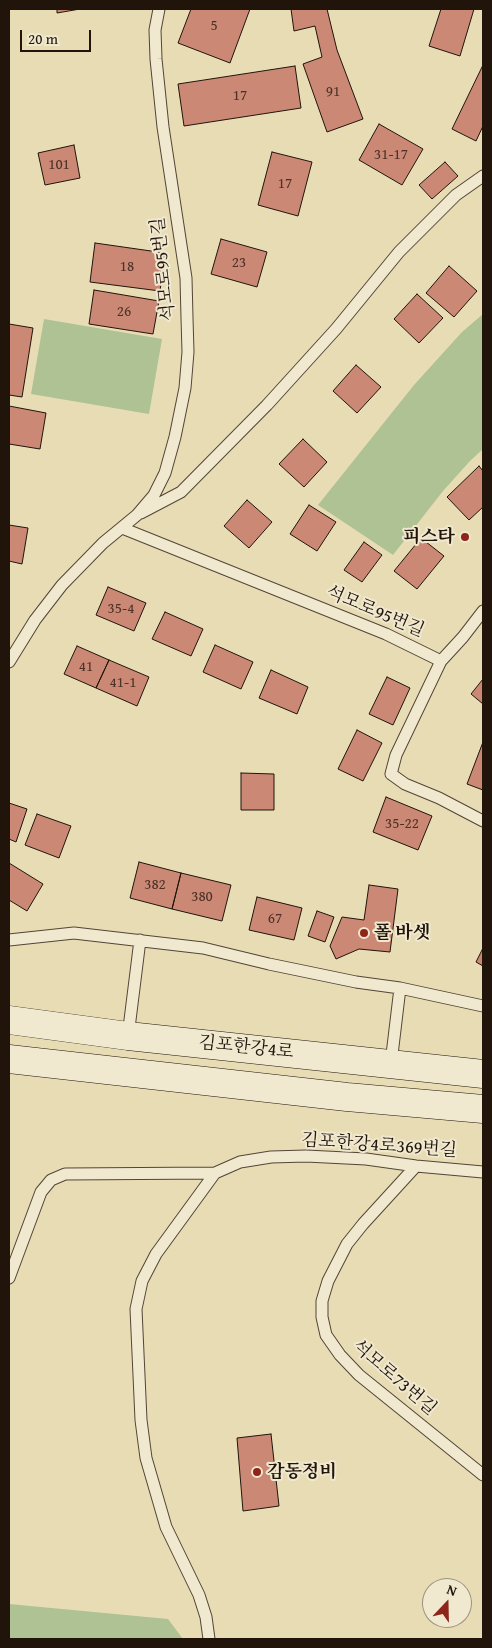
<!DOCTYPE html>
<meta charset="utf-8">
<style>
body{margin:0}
#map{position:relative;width:492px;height:1648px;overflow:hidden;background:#e8dcb5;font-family:"Gentium Book Plus",serif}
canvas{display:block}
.frame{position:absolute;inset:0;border:10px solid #20140b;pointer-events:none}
.north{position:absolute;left:422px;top:1578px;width:50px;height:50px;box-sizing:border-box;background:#f0e8cf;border:1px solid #9d9381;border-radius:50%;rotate:21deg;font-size:14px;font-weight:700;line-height:20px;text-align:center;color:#20140b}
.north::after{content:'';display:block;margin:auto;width:18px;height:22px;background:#8f2418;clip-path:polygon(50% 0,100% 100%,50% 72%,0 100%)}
.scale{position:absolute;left:20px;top:30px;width:71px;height:22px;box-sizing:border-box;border:2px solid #20140b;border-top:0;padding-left:6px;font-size:15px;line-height:18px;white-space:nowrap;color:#20140b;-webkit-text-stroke:4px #f0e8cf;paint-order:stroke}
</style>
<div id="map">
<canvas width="492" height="1648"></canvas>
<div class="frame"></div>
<div class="north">N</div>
<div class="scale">20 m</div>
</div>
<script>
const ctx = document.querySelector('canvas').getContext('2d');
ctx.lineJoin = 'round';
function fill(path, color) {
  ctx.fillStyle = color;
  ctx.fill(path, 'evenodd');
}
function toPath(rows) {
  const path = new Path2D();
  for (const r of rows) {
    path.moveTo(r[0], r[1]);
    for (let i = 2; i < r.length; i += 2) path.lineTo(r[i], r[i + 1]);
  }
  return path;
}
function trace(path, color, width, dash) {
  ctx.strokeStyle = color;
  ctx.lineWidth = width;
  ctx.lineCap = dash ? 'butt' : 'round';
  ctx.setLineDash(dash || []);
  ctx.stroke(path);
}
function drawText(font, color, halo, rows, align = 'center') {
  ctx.font = font + ' "Gentium Book Plus","Noto Serif KR",serif';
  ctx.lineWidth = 4;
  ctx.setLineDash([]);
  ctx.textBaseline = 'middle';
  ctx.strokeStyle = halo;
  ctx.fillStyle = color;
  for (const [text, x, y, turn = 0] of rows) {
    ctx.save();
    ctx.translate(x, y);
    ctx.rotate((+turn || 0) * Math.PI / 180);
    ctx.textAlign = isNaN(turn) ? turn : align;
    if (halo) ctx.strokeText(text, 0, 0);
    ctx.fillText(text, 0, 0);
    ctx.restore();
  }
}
const green = toPath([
 [483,314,483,449,470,461,443,491,393,555,318,505,414,385,462,332],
 [44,319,162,339,149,414,31,394],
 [9,1604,168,1619,183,1639,9,1639]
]);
const building = toPath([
 [57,9,80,9,57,13,57,9],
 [191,9,250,9,230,63,178,43,191,9],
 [291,9,327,9,337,50,363,119,327,132,303,64,322,57,315,26,294,31,291,9],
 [441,9,474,9,460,56,429,46,441,9],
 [483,65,483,126,476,141,452,129,483,65],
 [295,66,301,108,184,126,178,84,295,66],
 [379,124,423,149,402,185,359,160,379,124],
 [74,145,80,178,45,185,38,153,74,145],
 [272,152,312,162,298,216,258,205,272,152],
 [445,162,458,176,432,199,419,185,445,162],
 [221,239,267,252,257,287,211,274,221,239],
 [95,243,165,253,160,291,90,282,95,243],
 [449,266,477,291,454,317,426,293,449,266],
 [94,290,159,301,153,334,89,324,94,290],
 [417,294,443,318,419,343,394,319,417,294],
 [9,324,33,328,22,397,9,395,9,324],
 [356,365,381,387,357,413,333,391,356,365],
 [9,406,46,413,40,449,9,444,9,406],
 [303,439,327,462,304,487,279,464,303,439],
 [479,466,483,471,483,507,469,520,447,497,479,466],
 [247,500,272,522,249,548,224,526,247,500],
 [309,505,336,522,317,551,290,534,309,505],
 [9,525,28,528,22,564,9,561,9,525],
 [421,538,444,556,417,589,394,571,421,538],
 [364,542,382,555,362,582,344,570,364,542],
 [108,587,146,603,134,631,96,615,108,587],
 [165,612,203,629,191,656,152,639,165,612],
 [215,645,253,662,241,689,203,672,215,645],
 [77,646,109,660,96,688,64,674,77,646],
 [109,660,149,677,137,706,96,688,109,660],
 [271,670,308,687,297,714,259,698,271,670],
 [387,677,410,688,393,725,369,714,387,677],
 [483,679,483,704,471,694,483,679],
 [357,730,382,743,363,781,338,769,357,730],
 [483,742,483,790,467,784,483,742],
 [241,773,274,774,274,810,241,810,241,773],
 [386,797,432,816,418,850,373,832,386,797],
 [9,803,27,809,16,842,9,839,9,803],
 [37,814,71,826,59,858,25,845,37,814],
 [139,862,181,873,172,909,130,898,139,862],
 [9,863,43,884,27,911,9,900,9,863],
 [181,873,231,885,222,921,172,909,181,873],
 [369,885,398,889,390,952,359,949,336,959,330,946,342,917,364,920,369,885],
 [257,897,302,908,294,940,249,930,257,897],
 [317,911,334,917,325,942,308,936,317,911],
 [483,948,483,966,476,962,483,948],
 [271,1434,279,1506,243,1511,237,1438,271,1434]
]);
const lane = toPath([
 [141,513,181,492,267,405,336,329,399,252,456,195,483,176],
 [122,528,386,634,441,661,463,637,483,611],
 [441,661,396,755,391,774,405,784,439,798,483,821],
 [9,662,35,620,62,585,103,543,137,515,154,495,165,473,175,437,185,388,188,352,187,318,186,278,163,127,156,59,155,30,159,9],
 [9,940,74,933,203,948,269,964,356,982,400,988,483,1006],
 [128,1036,140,940],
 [391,1063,400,988],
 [416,1166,363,1224,347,1244,328,1281,322,1301,322,1317,326,1335,340,1355,359,1375,483,1475],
 [9,1278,41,1192,51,1180,65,1174,215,1173],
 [209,1639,206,1617,199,1595,166,1527,146,1458,141,1420,136,1309,142,1281,156,1254,215,1173,240,1162,271,1157,306,1156,366,1159,416,1166,483,1172]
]);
const secondary = toPath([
 [9,1020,128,1036,483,1074],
 [9,1059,347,1097,483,1109]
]);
const markers = [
 [465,537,5,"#8f2418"],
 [364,933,5,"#8f2418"],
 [257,1472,5,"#8f2418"]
];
const numberNames = [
 ["5",214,26],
 ["91",333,92],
 ["17",240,96],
 ["31-17",391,155],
 ["101",59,165],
 ["17",285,184],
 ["23",239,263],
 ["18",127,267],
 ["26",124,312],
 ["35-4",121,609],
 ["41",86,667],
 ["41-1",123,683],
 ["35-22",402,824],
 ["382",155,885],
 ["380",202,897],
 ["67",275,919]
];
const streetNames = [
 ["석모로95번길",164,269,-96],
 ["석모로95번길",375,612,23],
 ["김포한강4로",246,1048,6],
 ["김포한강4로369번길",379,1146,4],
 ["석모로73번길",394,1378,41]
];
const poiNames = [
 ["피스타",455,537,"right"],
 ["폴 바셋",374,933],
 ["감동정비",267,1472]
];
fill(green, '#afc293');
fill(building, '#cb8875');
trace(building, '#20140b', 1);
trace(lane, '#524636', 13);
trace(secondary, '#20140b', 29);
trace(lane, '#f0e8cf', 11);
trace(secondary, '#f0e8cf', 28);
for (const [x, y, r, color] of markers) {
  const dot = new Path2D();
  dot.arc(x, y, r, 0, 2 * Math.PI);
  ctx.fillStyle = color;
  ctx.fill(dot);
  trace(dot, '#f0e8cf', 2);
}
drawText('15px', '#4b3126', null, numberNames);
drawText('18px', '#20140b', '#f0e8cf', streetNames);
drawText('bold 18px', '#20140b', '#f0e8cf', poiNames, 'left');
</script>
